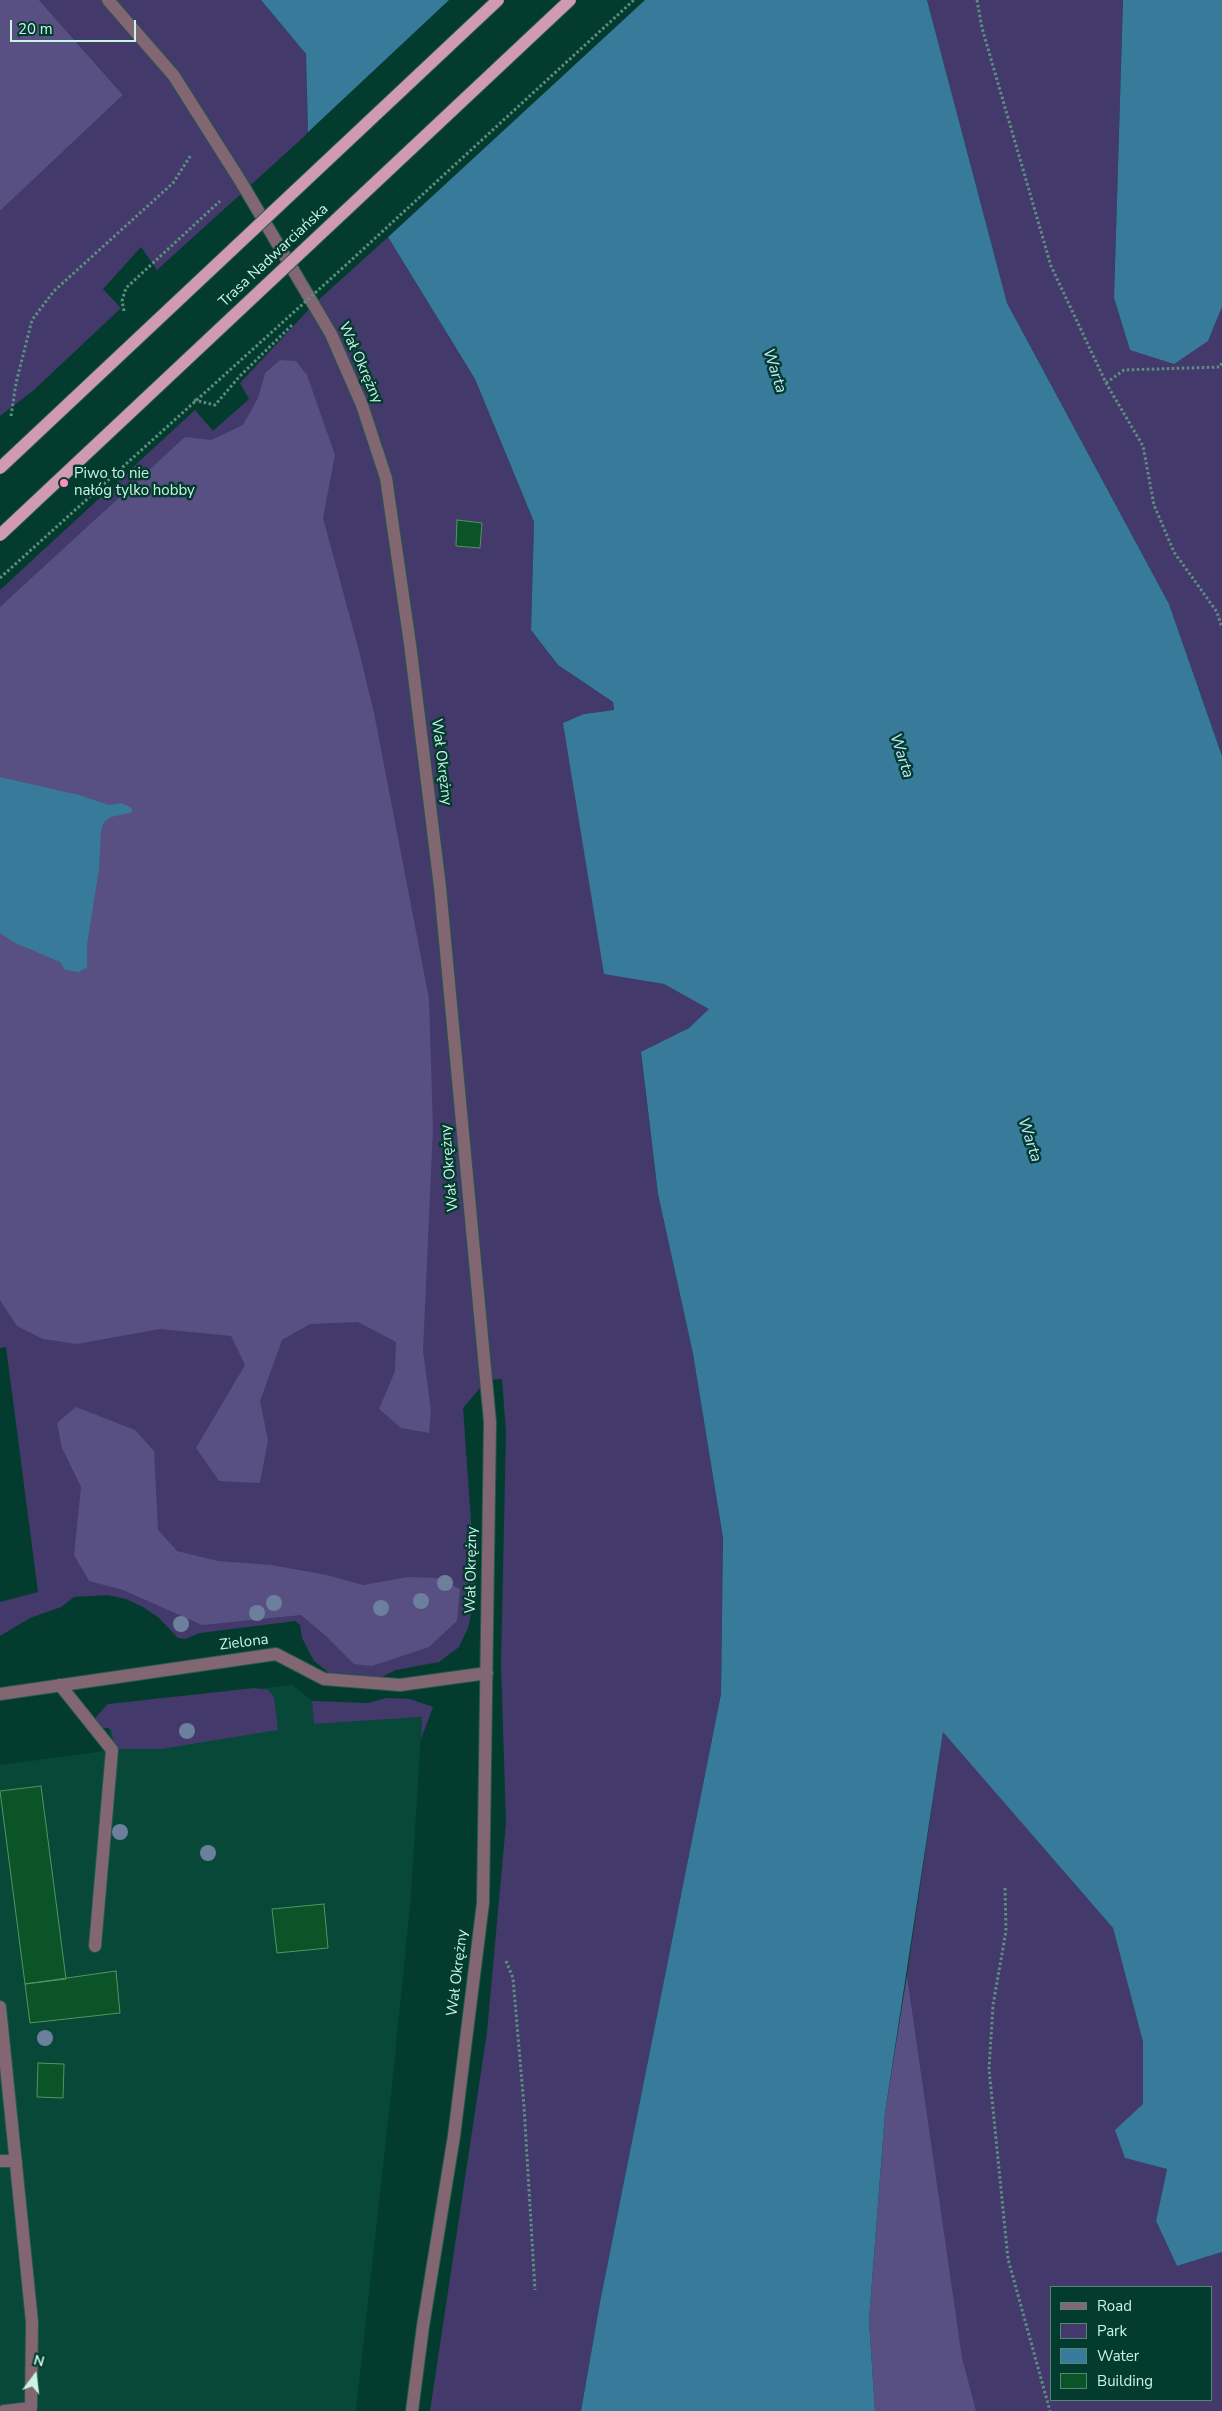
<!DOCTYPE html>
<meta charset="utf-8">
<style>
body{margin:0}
#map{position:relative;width:1222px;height:2411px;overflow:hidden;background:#033c2e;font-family:"Nunito Sans",sans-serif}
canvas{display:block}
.legend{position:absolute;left:1050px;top:2286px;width:162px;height:115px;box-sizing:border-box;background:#033c2e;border:1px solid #528677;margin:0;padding:6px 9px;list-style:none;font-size:15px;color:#c8f4e4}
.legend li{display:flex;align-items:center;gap:10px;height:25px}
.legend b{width:25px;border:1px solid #528677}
.north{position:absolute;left:10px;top:2351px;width:50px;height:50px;-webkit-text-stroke:4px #033c2e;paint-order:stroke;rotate:15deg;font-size:14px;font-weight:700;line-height:20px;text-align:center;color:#c8f4e4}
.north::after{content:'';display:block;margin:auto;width:18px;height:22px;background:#c8f4e4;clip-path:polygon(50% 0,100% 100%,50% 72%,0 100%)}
.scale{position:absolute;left:10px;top:20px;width:126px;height:22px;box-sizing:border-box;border:2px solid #c8f4e4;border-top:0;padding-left:6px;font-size:15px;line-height:18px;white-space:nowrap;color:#c8f4e4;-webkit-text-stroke:4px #033c2e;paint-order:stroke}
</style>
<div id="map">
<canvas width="1222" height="2411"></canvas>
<ul class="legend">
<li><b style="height:6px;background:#826773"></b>Road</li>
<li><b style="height:14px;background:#43396b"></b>Park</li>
<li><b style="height:14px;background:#377a9a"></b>Water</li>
<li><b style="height:14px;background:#0a5427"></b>Building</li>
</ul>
<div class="north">N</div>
<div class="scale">20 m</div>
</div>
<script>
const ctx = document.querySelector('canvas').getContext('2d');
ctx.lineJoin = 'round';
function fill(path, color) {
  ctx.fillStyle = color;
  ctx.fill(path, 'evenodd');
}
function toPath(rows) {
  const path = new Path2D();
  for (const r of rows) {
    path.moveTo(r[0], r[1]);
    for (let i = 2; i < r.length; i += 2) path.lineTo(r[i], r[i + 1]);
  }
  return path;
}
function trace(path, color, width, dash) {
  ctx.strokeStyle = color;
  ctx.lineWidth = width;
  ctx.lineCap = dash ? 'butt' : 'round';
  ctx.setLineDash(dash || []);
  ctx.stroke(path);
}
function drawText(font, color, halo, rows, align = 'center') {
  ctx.font = font + ' "Nunito Sans",sans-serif';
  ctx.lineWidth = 5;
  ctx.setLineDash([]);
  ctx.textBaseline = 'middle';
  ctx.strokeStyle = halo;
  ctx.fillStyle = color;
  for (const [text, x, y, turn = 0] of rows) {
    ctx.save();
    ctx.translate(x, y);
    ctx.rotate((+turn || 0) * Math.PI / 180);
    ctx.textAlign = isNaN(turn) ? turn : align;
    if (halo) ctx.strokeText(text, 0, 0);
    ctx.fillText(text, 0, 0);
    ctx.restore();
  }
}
const built = toPath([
 [293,1685,312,1701,314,1724,422,1717,411,1895,391,2095,356,2411,0,2411,0,1765,112,1750,105,1705]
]);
const green = toPath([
 [39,0,261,0,306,54,308,133,157,270,141,247,103,289,121,308,34,390,0,416,0,211,123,95],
 [927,0,1123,0,1114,298,1130,350,1208,341,1222,307,1222,756,1169,604,1007,303],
 [388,237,475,379,534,522,531,630,558,665,613,702,614,710,584,714,604,973,664,984,710,1009,689,1028,641,1053,658,1194,693,1354,723,1538,721,1694,600,2302,581,2411,430,2411,487,2032,506,1823,501,1665,506,1432,502,1379,487,1380,463,1408,476,1592,468,1628,459,1647,439,1662,396,1670,373,1681,334,1677,314,1661,302,1638,300,1625,295,1621,200,1633,185,1639,178,1638,159,1618,143,1607,126,1599,108,1595,74,1597,61,1607,30,1618,0,1636,0,1602,38,1592,6,1347,0,1348,0,590,195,410,213,431,249,399,240,383,314,304],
 [254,1688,268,1690,274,1697,278,1730,161,1749,115,1749,111,1730,109,1728,96,1728,96,1717,108,1704],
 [386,1698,410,1699,433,1707,421,1739,422,1717,314,1724,312,1701,368,1703],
 [943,1731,1113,1928,1143,2042,1143,2104,1126,2158,1167,2169,1156,2221,1177,2266,1222,2252,1222,2411,969,2411,907,1975],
 [1051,2287,1211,2287,1211,2400,1051,2400]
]);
const forest = toPath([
 [0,0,39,0,123,95,0,211],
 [280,360,296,361,307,375,335,455,323,518,358,647,374,713,429,999,433,1128,423,1351,431,1411,429,1433,401,1428,379,1409,395,1371,396,1342,358,1322,310,1324,282,1340,260,1401,268,1440,260,1483,219,1481,196,1448,245,1365,231,1336,160,1329,77,1344,43,1339,17,1326,0,1300,0,607,185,437,211,440,243,425,258,398,265,373],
 [76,1407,135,1430,154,1451,158,1530,177,1551,218,1561,271,1565,327,1575,363,1585,408,1577,438,1578,460,1589,457,1621,429,1647,372,1666,354,1664,327,1637,301,1615,202,1625,123,1590,89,1581,74,1555,81,1487,62,1448,57,1423],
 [907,1975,962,2358,976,2411,875,2411,869,2320,885,2113]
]);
const water = toPath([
 [261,0,927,0,1007,303,1169,604,1222,756,1222,2252,1177,2266,1156,2221,1167,2169,1125,2158,1115,2130,1143,2104,1143,2042,1113,1928,943,1732,885,2113,869,2320,875,2411,581,2411,600,2302,721,1694,723,1538,693,1354,658,1194,641,1052,689,1028,709,1009,664,984,604,974,563,723,584,714,614,710,613,702,558,665,531,630,534,522,475,379,388,237,308,133,306,54],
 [1123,0,1222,0,1222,307,1208,341,1174,364,1130,350,1114,298],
 [0,777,79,795,109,805,121,803,130,807,133,810,130,813,111,817,104,822,101,831,99,869,87,945,87,967,79,972,65,970,60,962,13,942,0,933]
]);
const pier = toPath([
 [449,0,645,0,386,239,306,134]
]);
const building = toPath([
 [457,520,482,523,480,548,456,546,457,520],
 [41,1786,66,1979,25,1984,0,1791,41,1786],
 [324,1904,328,1948,277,1953,272,1909,324,1904],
 [116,1971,120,2013,30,2023,25,1984,116,1971],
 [38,2063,64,2064,63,2098,37,2097,38,2063]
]);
const path = toPath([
 [977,0,982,28,1051,266,1106,383,1143,446,1154,505,1174,552,1217,612,1222,628],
 [124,311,122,301,126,288,220,201],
 [1106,383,1124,370,1220,367,1222,363],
 [194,400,215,405,239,377,292,325],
 [11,416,16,383,32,320,54,291,173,183,191,155],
 [1005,1888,1006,1931,993,2005,989,2069,1008,2259,1050,2411],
 [506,1961,513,1978,524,2106,535,2290]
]);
const lane = toPath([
 [60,1685,112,1750,95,1946],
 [0,2007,32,2322,31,2408,4,2411],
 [0,2161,16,2161]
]);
const street = toPath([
 [108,0,174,76,241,182,331,334,362,405,386,478,410,644,440,887,490,1422,483,1903,454,2136,423,2326,412,2411],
 [0,1694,276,1654,324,1679,400,1685,487,1673]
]);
const pathBridge = toPath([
 [0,578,347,264,634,0]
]);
const primaryBridge = toPath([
 [0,468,498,0],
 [0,535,570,0]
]);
const trees = [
 [445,1583],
 [421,1601],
 [274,1603],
 [381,1608],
 [257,1613],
 [181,1624],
 [187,1731],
 [120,1832],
 [208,1853],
 [45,2038]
];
const markers = [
 [64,483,5,"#fc8fc3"]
];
const streetNames = [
 ["Trasa Nadwarciańska",274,256,-43],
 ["Wał Okrężny",360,363,66],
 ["Wał Okrężny",441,762,83],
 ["Wał Okrężny",450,1168,-95],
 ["Wał Okrężny",472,1570,-89],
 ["Zielona",244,1643,-7],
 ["Wał Okrężny",458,1973,-83]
];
const poiNames = [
 ["Piwo to nie",74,474],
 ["nałóg tylko hobby",74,491]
];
const waterNames = [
 ["Warta",774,371,72],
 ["Warta",901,756,72],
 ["Warta",1029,1140,72]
];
fill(built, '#074838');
fill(green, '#43396b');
fill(forest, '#584f83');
fill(water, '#377a9a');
fill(pier, '#033c2e');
fill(building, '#0a5427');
trace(building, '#529463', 1);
trace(lane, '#23594b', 14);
trace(street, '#23594b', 14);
trace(path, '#5c8f80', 3, [2.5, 2.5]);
trace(lane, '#826773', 12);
trace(street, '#826773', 12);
trace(primaryBridge, '#23594b', 14, []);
trace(pathBridge, '#5c8f80', 3, [2.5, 2.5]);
trace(primaryBridge, '#d09ab2', 12);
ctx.fillStyle = '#6c809d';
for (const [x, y] of trees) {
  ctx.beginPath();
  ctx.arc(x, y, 8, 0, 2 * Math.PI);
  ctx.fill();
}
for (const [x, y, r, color] of markers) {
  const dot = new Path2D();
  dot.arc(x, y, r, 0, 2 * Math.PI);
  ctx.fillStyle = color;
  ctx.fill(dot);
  trace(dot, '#033c2e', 2);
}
drawText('15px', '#c8f4e4', '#033c2e', streetNames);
drawText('15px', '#c8f4e4', '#033c2e', poiNames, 'left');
drawText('italic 16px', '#c5e9fc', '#033c2e', waterNames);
</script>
